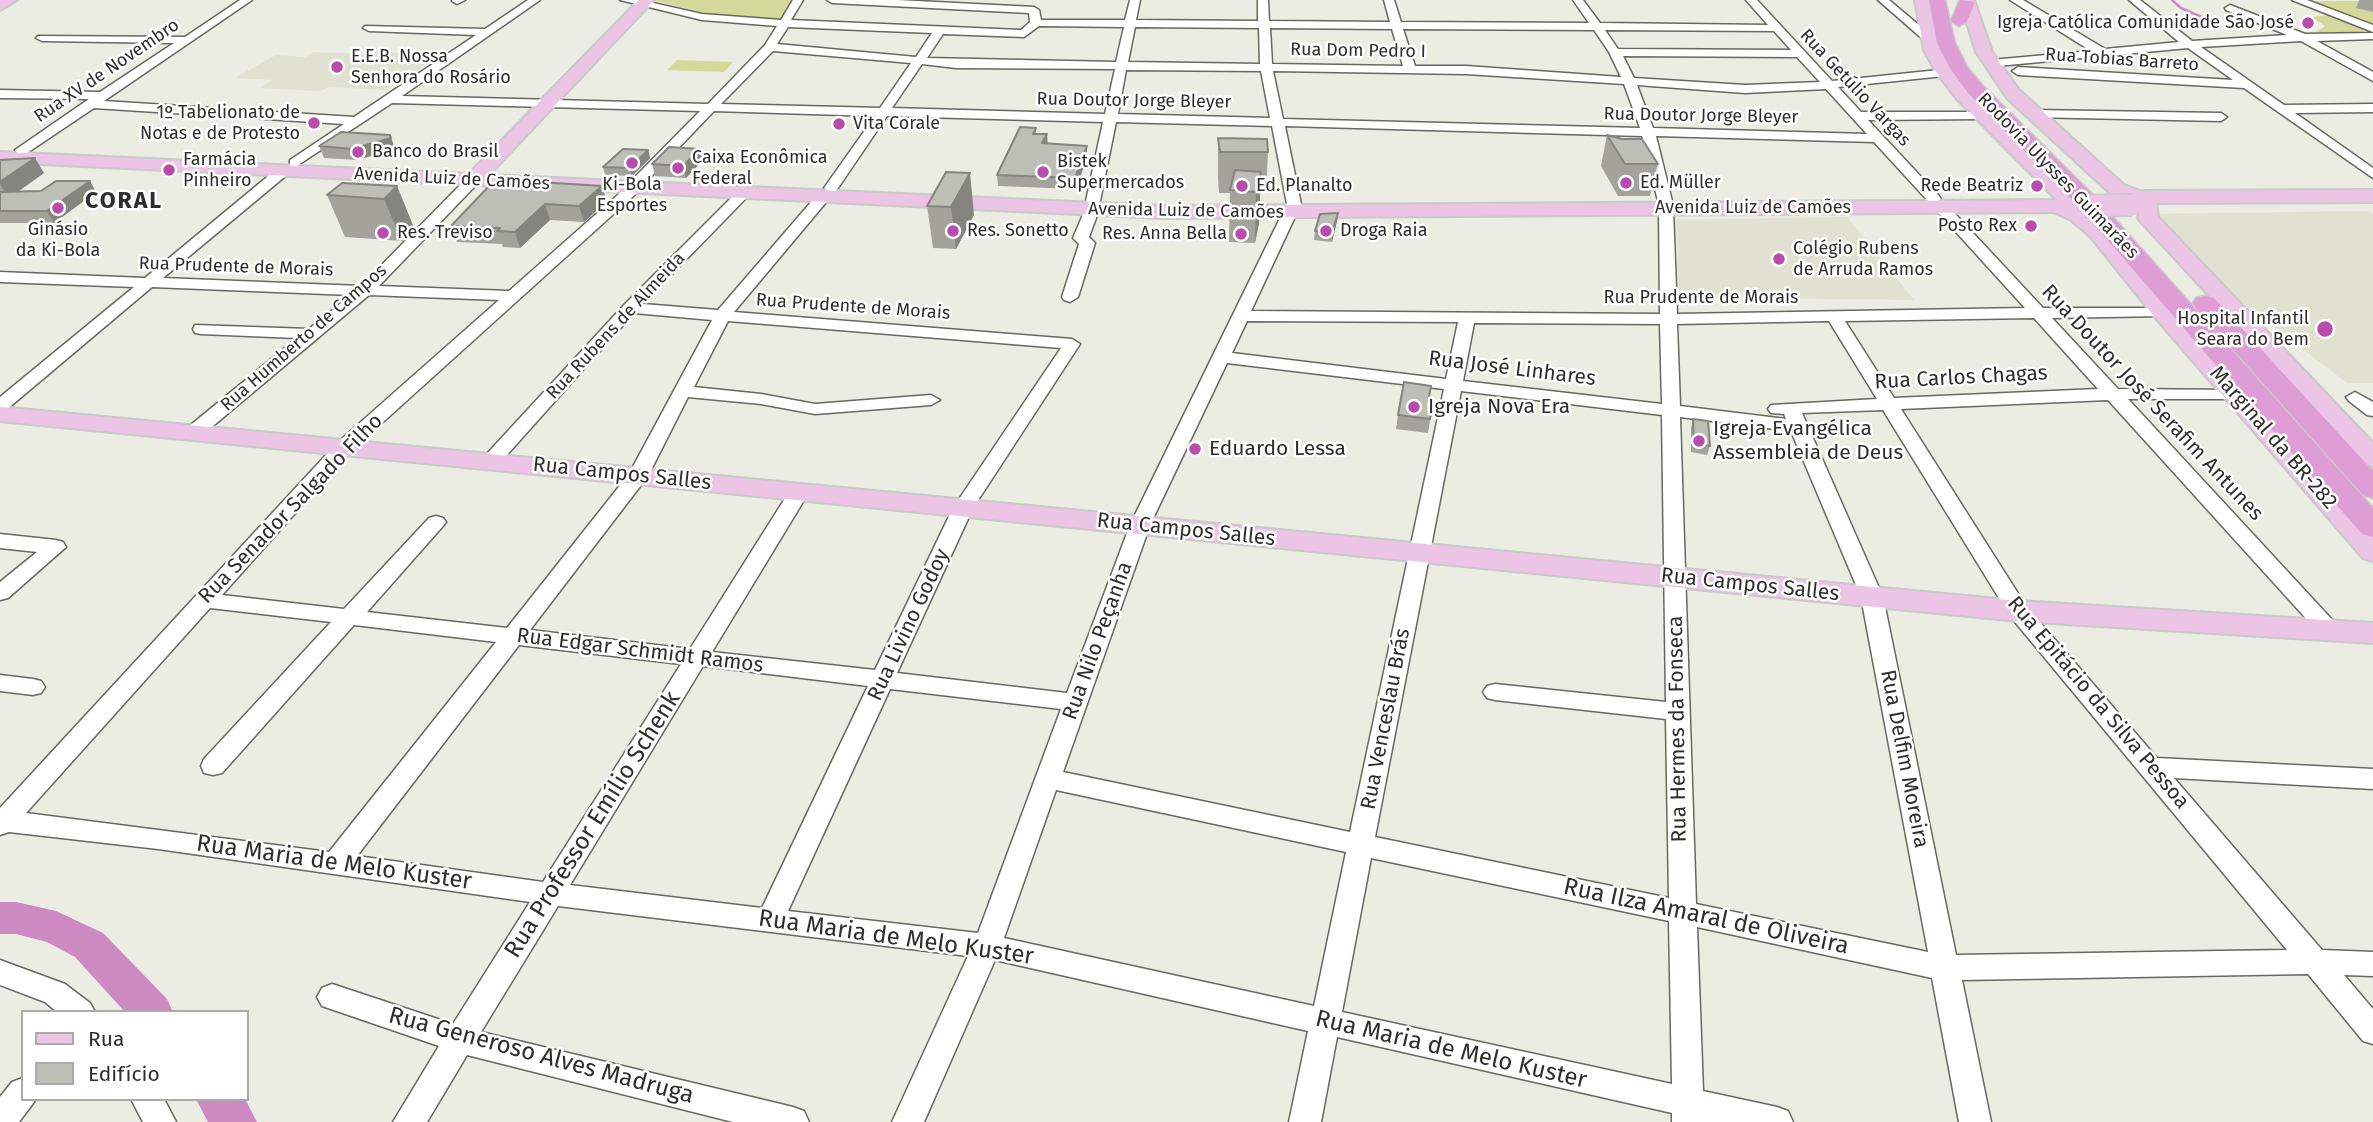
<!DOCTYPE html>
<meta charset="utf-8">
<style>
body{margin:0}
#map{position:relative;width:2373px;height:1122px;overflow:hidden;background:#ebece2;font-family:"Fira Sans",sans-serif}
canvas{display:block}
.legend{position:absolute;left:21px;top:1010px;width:228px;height:91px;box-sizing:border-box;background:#fff;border:2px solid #ababaa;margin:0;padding:9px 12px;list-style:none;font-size:21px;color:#2e2e2b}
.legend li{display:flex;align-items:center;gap:14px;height:35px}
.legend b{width:35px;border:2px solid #ababaa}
</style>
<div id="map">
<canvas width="2373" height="1122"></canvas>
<ul class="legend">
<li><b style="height:9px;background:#ecc4e6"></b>Rua</li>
<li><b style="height:19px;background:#bdbeb5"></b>Edifício</li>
</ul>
</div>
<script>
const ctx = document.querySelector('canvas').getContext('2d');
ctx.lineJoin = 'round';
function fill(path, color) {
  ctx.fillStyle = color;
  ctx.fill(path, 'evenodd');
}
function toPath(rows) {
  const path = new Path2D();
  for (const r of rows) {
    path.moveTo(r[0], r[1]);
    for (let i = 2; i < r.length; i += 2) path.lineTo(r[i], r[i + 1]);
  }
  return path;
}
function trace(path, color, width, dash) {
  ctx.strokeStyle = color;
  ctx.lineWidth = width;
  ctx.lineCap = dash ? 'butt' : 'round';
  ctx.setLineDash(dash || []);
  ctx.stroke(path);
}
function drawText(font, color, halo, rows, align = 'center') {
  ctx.font = font + ' "Fira Sans",sans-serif';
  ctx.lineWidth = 5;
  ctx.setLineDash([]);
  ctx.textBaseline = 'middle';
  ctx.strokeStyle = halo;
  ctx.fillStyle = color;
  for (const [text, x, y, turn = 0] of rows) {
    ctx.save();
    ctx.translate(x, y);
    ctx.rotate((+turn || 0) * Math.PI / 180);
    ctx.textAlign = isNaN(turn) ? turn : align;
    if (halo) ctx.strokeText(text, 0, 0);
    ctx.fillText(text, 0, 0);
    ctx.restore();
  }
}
const built = toPath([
 [367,51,441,55,385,90,328,87,321,91,259,88,272,80,235,78,276,55,305,57,314,52,363,54],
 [2368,211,2373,214,2373,383,2347,383,2206,275,2153,214],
 [1847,217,1914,300,1679,297,1676,220]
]);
const green = toPath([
 [652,0,792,0,781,21,721,17],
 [2373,1,2373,26,2311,2,2328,1],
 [2328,15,2362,28,2364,32,2316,32,2325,26,2312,17],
 [677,60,733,62,724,72,667,70]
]);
const stream = toPath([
 [2172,0,2181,8,2206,19]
]);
const river = toPath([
 [0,902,16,902,56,911,103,933,167,999,173,1012,125,1012,75,957,47,942,16,934,0,934,0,902],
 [196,1099,245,1099,257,1122,208,1122,196,1099]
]);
const minor = toPath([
 [240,0,252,0,104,101,354,117,476,35,369,31,363,28,365,26,485,29,528,0,540,0,402,96,708,104,765,45,777,26,702,20,620,0,640,0,702,14,781,20,793,0,803,0,791,20,1021,30,1030,22,1029,13,832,3,827,0,897,0,1034,7,1039,10,1041,20,1125,20,1130,0,1140,0,1136,20,1258,21,1258,0,1268,0,1269,21,1390,22,1384,0,1394,0,1401,22,1589,23,1573,0,1583,0,1600,23,1768,25,1746,0,1757,0,1832,81,1948,69,1948,75,1944,76,1838,87,1861,112,1987,112,1988,115,1982,119,1868,120,1939,196,1941,199,1934,203,1929,202,1874,142,1656,136,1672,201,1667,205,1673,209,1677,314,2025,308,1936,210,1934,207,1941,203,1946,204,2043,308,2168,308,2170,311,2162,316,2052,318,2118,389,2239,390,2242,394,2233,399,2128,399,2337,625,2340,630,2337,635,2329,638,2321,635,2108,400,1901,409,2026,606,2157,758,2373,769,2373,789,2174,778,2322,950,2373,952,2373,976,2344,975,2373,1009,2373,1044,2363,1041,2308,974,1962,980,1991,1122,1959,1122,1932,978,1697,927,1703,1091,1777,1107,1788,1111,1793,1122,1672,1122,1672,1113,1337,1037,1321,1122,1289,1122,1308,1031,995,960,924,1122,892,1122,968,956,558,906,481,1032,793,1107,804,1111,809,1122,733,1122,467,1055,427,1122,393,1122,439,1046,322,1006,317,997,322,988,332,984,453,1024,530,902,158,849,9,832,0,835,0,808,337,443,499,300,369,295,201,436,194,438,187,436,185,432,187,428,297,338,201,334,195,333,193,329,195,325,309,329,351,295,152,287,6,410,0,411,0,397,134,287,0,282,0,272,145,278,278,168,283,167,290,171,288,174,163,278,361,286,468,177,473,176,480,180,478,183,379,286,509,291,629,185,639,185,639,191,351,451,222,595,344,609,429,518,436,516,443,518,446,522,443,526,367,612,507,628,629,474,712,320,634,313,497,466,483,466,480,462,483,458,624,305,739,190,749,190,751,193,643,304,718,310,818,194,828,194,828,200,734,312,1072,339,1080,344,973,508,897,673,1067,693,1130,525,1287,204,1272,126,1116,122,1100,201,1093,205,1086,201,1103,122,887,116,836,191,831,192,824,188,875,116,714,111,646,182,641,183,634,179,636,176,700,111,392,103,295,167,290,166,290,160,344,124,94,108,27,153,17,153,15,150,89,99,0,98,0,90,100,92,174,43,42,41,36,38,38,36,185,37,240,0],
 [1039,26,1124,27,1116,62,927,58,943,34,1024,37,1039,26],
 [788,27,932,33,916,57,777,44,788,27],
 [1135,27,1259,28,1260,64,1128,62,1135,27],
 [1270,28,1392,29,1403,66,1272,64,1270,28],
 [1403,29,1594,30,1609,52,1621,77,1466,66,1415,66,1403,29],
 [1605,30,1774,31,1791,50,1618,49,1605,30],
 [773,51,911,63,880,108,721,104,773,51],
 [1623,56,1797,57,1820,82,1745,85,1634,78,1623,56],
 [922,64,956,68,1115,69,1105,114,892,108,922,64],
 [1126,70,1261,71,1270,118,1118,114,1126,70],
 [1273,71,1466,74,1624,84,1640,128,1283,119,1273,71],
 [1637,85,1745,93,1826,89,1867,134,1653,128,1637,85],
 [1285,126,1642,136,1658,201,1664,205,1659,209,1660,314,1251,311,1301,204,1285,126],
 [2034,318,2098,389,1894,398,1845,321,2034,318],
 [728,321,1061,348,953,508,875,670,712,652,809,492,806,488,799,486,792,488,789,492,690,649,530,630,648,476,688,397,761,404,815,414,931,405,940,400,931,395,815,404,761,394,694,387,728,321],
 [1247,321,1458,322,1446,379,1232,353,1247,321],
 [1829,321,1877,399,1771,405,1768,409,1771,413,1784,414,1786,419,1680,406,1677,324,1829,321],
 [1474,323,1660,324,1662,404,1463,381,1474,323],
 [1227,363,1444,389,1350,832,1063,772,1150,525,1227,363],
 [1461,391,1662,415,1666,702,1495,684,1487,686,1483,692,1487,698,1495,700,1666,719,1669,898,1375,837,1461,391],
 [1883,410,2010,616,2287,950,1956,955,1883,597,1802,413,1883,410],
 [1680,417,1791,431,1861,597,1928,952,1696,904,1680,417],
 [210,608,331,622,204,759,201,766,204,773,213,775,222,773,354,625,496,642,329,852,26,813,210,608],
 [519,645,681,664,543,882,357,856,519,645],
 [703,666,868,686,762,908,570,885,703,666],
 [890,689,1061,709,978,933,788,911,890,689],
 [1056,790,1346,852,1314,1006,1004,938,1056,790],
 [1371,858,1669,921,1672,1084,1342,1012,1371,858],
 [465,0,457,4,452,1,452,0,465,0],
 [1878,0,1889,0,1933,37,1933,41,1925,41,1878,0],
 [2010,0,2023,0,2105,49,2179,42,2129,0,2140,0,2192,41,2287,35,2226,10,2225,8,2230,5,2305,34,2373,33,2373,39,2317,41,2373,72,2373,81,2301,41,2201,47,2284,105,2373,104,2373,112,2295,113,2373,168,2373,178,2244,88,2018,75,2012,71,2018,67,2233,80,2188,48,1987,67,1987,61,1991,60,2091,51,2010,0],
 [2292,0,2307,0,2373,25,2373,32,2292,0],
 [2034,110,2221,113,2227,117,2221,121,2029,117,2028,114,2034,110],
 [1092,206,1099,210,1089,237,1095,243,1078,297,1070,302,1064,300,1062,297,1079,244,1073,238,1085,210,1092,206],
 [2355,392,2373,402,2373,416,2367,415,2349,401,2346,397,2355,392],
 [0,534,56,540,63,542,66,547,8,598,0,600,0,582,37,552,0,548,0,534],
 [0,675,33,679,41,681,45,687,41,693,33,695,0,691,0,675],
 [0,960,65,984,90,1003,95,1012,57,1012,45,1002,0,985,0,960],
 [23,1078,23,1099,35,1099,34,1102,19,1122,0,1122,0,1097,12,1082,23,1078],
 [131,1099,164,1099,176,1122,143,1122,131,1099]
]);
const major = toPath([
 [0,0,17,0,0,10,0,0],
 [639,0,654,0,489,175,1161,206,2057,200,1957,99,1936,72,1924,50,1915,0,1929,0,1940,50,1951,70,2072,194,2073,200,2088,202,2091,206,2083,211,2104,228,2170,306,2373,535,2373,561,2363,558,2154,316,2090,236,2071,220,2054,212,1161,218,0,162,0,152,469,174,639,0],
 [1960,0,1974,0,1992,52,2019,90,2124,185,2140,191,2373,190,2373,202,2156,203,2158,217,2373,443,2373,466,2364,463,2141,222,2138,218,2140,203,2120,201,2118,196,2110,193,2007,98,1976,52,1960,0],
 [0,407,2018,601,2373,623,2373,643,2018,621,0,421,0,407]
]);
const highway = toPath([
 [1929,0,1945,0,1955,43,1967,67,1982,85,2095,197,2373,508,2373,537,2362,534,2079,207,1968,93,1950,68,1937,43,1929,0],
 [1960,0,1975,2,1967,21,1959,26,1951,21,1960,0],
 [2205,296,2214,298,2373,471,2373,498,2363,495,2196,308,2193,303,2196,298,2205,296]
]);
const majorBridge = toPath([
 [2081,206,2132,205]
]);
const wall = toPath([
 [2359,0,2373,0,2373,12,2356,8],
 [1036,128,1036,134,1047,134,1047,144,1087,157,1076,189,998,186,997,175],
 [390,135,395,149,357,160,324,158,319,146],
 [1607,135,1658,164,1650,196,1618,196,1601,166],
 [1218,138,1268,152,1266,193,1260,193,1259,223,1255,243,1229,242,1230,193,1219,193,1218,179],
 [648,150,650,158,632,176,605,175,603,167],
 [0,160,44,173,18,192,96,192,54,223,0,223],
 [703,160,686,178,655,176,652,164],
 [946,172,974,215,956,249,933,248,927,206],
 [397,186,414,228,402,241,345,237,327,195],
 [535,186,607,201,584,222,550,220,520,248,503,247,502,244,457,242,451,226],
 [1338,213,1337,221,1332,242,1314,240,1315,231],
 [1428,402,1433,403,1428,433,1396,429,1398,415],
 [1693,419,1710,446,1707,455,1691,452,1691,428]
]);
const shadedWall = toPath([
 [1047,134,1048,146,1042,143],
 [390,135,395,149,357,160,352,149],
 [1087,146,1087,157,1076,189,1075,178],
 [700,149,703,160,686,178,683,166],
 [648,150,650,158,632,176,630,168],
 [35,158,44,173,8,198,0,184,0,182],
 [1261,172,1259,223,1255,243,1256,192],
 [970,173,974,215,956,249,951,207],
 [90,181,96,192,54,223,47,211],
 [397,186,414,228,402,241,384,199],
 [602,186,607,201,584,222,579,206],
 [545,204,550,220,520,248,515,232],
 [1338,213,1337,221,1332,242,1332,233]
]);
const building = toPath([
 [1020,127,1036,128,1033,134,1047,134,1042,143,1087,146,1075,178,997,175,1020,127],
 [341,132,390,135,391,138,352,149,319,146,341,132],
 [1607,135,1622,139,1642,139,1658,164,1625,164,1607,135],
 [1218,138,1267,139,1268,152,1220,152,1218,138],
 [669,147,700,149,683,166,652,164,669,147],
 [623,149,648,150,630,168,603,167,623,149],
 [35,158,0,182,0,160,35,158],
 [1235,170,1261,172,1256,192,1230,190,1235,170],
 [946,172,970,173,951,207,927,206,946,172],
 [56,181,90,181,47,211,0,211,0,192,41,191,56,181],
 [539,182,602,186,579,206,545,204,515,232,497,231,500,228,451,226,491,184,535,186,539,182],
 [342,183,397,186,384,199,327,195,342,183],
 [1338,213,1332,233,1315,231,1320,214,1338,213],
 [1404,382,1431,386,1428,402,1433,403,1430,419,1398,415,1404,382],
 [1693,419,1708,421,1710,446,1694,443,1693,419]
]);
const markers = [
 [2308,23,7,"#b84cac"],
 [337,67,7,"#b84cac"],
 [314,123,7,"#b84cac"],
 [839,124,7,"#b84cac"],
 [358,152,7,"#b84cac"],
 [632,163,7,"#b84cac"],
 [678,168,7,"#b84cac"],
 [169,170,7,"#b84cac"],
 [1043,172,7,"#b84cac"],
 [1626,183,7,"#b84cac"],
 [1242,186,7,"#b84cac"],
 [2037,186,7,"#b84cac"],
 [58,208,7,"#b84cac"],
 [2031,226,7,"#b84cac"],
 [953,231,7,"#b84cac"],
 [1326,231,7,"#b84cac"],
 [383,233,7,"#b84cac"],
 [1241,234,7,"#b84cac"],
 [1779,259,7,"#b84cac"],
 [2325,329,9,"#b84cac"],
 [1414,407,7,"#b84cac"],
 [1699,441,7,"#b84cac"],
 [1195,449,7,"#b84cac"]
];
const farPoinames = [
 ["Igreja Católica Comunidade São José",2294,23,"right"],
 ["E.E.B. Nossa",351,57],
 ["Senhora do Rosário",351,78],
 ["1º Tabelionato de",300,113,"right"],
 ["Notas e de Protesto",300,134,"right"],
 ["Vita Corale",853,124],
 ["Banco do Brasil",372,152],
 ["Caixa Econômica",692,158],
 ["Federal",692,179],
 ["Farmácia",183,160],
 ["Pinheiro",183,181],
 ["Bistek",1057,162],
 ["Supermercados",1057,183],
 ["Ed. Müller",1640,183],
 ["Ki-Bola",632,185,"center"],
 ["Esportes",632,206,"center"],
 ["Ed. Planalto",1256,186],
 ["Rede Beatriz",2023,186,"right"],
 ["Posto Rex",2017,226,"right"],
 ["Ginásio",58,230,"center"],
 ["da Ki-Bola",58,251,"center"],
 ["Res. Sonetto",967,231],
 ["Droga Raia",1340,231],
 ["Res. Treviso",397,233],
 ["Res. Anna Bella",1227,234,"right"],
 ["Colégio Rubens",1793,249],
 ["de Arruda Ramos",1793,270],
 ["Hospital Infantil",2309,319,"right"],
 ["Seara do Bem",2309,340,"right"]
];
const farStreetnames = [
 ["Rua Dom Pedro I",1358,51,1],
 ["Rua Tobias Barreto",2122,60,4],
 ["Rua XV de Novembro",107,71,-34],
 ["Rua Getúlio Vargas",1855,88,47],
 ["Rua Doutor Jorge Bleyer",1134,101,1],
 ["Rua Doutor Jorge Bleyer",1701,116,1],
 ["Rodovia Ulysses Guimarães",2058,176,46],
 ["Avenida Luiz de Camões",452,179,3],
 ["Avenida Luiz de Camões",1753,208],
 ["Avenida Luiz de Camões",1186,211,1],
 ["Rua Prudente de Morais",236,267,2],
 ["Rua Prudente de Morais",1701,298],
 ["Rua Prudente de Morais",853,307,4],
 ["Rua Rubens de Almeida",616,326,-47],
 ["Rua Humberto de Campos",304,338,-41]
];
const streetNames = [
 ["Rua José Linhares",1512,369,7],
 ["Rua Carlos Chagas",1961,378,-3],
 ["Rua Doutor José Serafim Antunes",2152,403,47],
 ["Marginal da BR-282",2273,438,49],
 ["Rua Campos Salles",622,474,6],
 ["Rua Senador Salgado Filho",291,509,-46],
 ["Rua Campos Salles",1186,530,6],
 ["Rua Campos Salles",1750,585,6],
 ["Rua Livino Godoy",909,625,-65],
 ["Rua Nilo Peçanha",1098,641,-70],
 ["Rua Edgar Schmidt Ramos",640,651,7],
 ["Rua Epitácio da Silva Pessoa",2098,703,50],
 ["Rua Venceslau Brás",1386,719,-79],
 ["Rua Hermes da Fonseca",1678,729,-91],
 ["Rua Delfim Moreira",1904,759,79]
];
const poiNames = [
 ["Igreja Nova Era",1428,407],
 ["Igreja Evangélica",1713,429],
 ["Assembleia de Deus",1713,453],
 ["Eduardo Lessa",1209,449]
];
const farDistrictnames = [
 ["CORAL",124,202]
];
const nearStreetnames = [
 ["Rua Professor Emílio Schenk",593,825,-58],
 ["Rua Maria de Melo Kuster",334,863,8],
 ["Rua Ilza Amaral de Oliveira",1706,917,12],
 ["Rua Maria de Melo Kuster",896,938,8],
 ["Rua Maria de Melo Kuster",1451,1050,13],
 ["Rua Generoso Alves Madruga",541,1056,15]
];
fill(built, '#e0e1d0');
fill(green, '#d4d899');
trace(stream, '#cc89c2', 2.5);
fill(river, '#cc89c2');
trace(minor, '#67685f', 3);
trace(major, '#c9c9c8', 4);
trace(highway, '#c9c9c8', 3);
fill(minor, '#fff');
fill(major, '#ecc4e6');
fill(highway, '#df9dd5');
trace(majorBridge, '#c9c9c8', 24, []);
trace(majorBridge, '#ecc4e6', 21);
fill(wall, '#a3a39c');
fill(shadedWall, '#84857f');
fill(building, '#bdbeb5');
trace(building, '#84857f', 2);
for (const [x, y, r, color] of markers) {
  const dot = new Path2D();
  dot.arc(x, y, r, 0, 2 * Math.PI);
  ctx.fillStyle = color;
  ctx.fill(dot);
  trace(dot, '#fff', 2.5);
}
drawText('18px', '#2e2e2b', '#fff', farPoinames, 'left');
drawText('18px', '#2e2e2b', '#fff', farStreetnames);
drawText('21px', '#2e2e2b', '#fff', streetNames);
drawText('21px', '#2e2e2b', '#fff', poiNames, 'left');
ctx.letterSpacing = '2px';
drawText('bold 23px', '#2e2e2b', '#fff', farDistrictnames);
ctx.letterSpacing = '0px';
drawText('24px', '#2e2e2b', '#fff', nearStreetnames);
</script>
